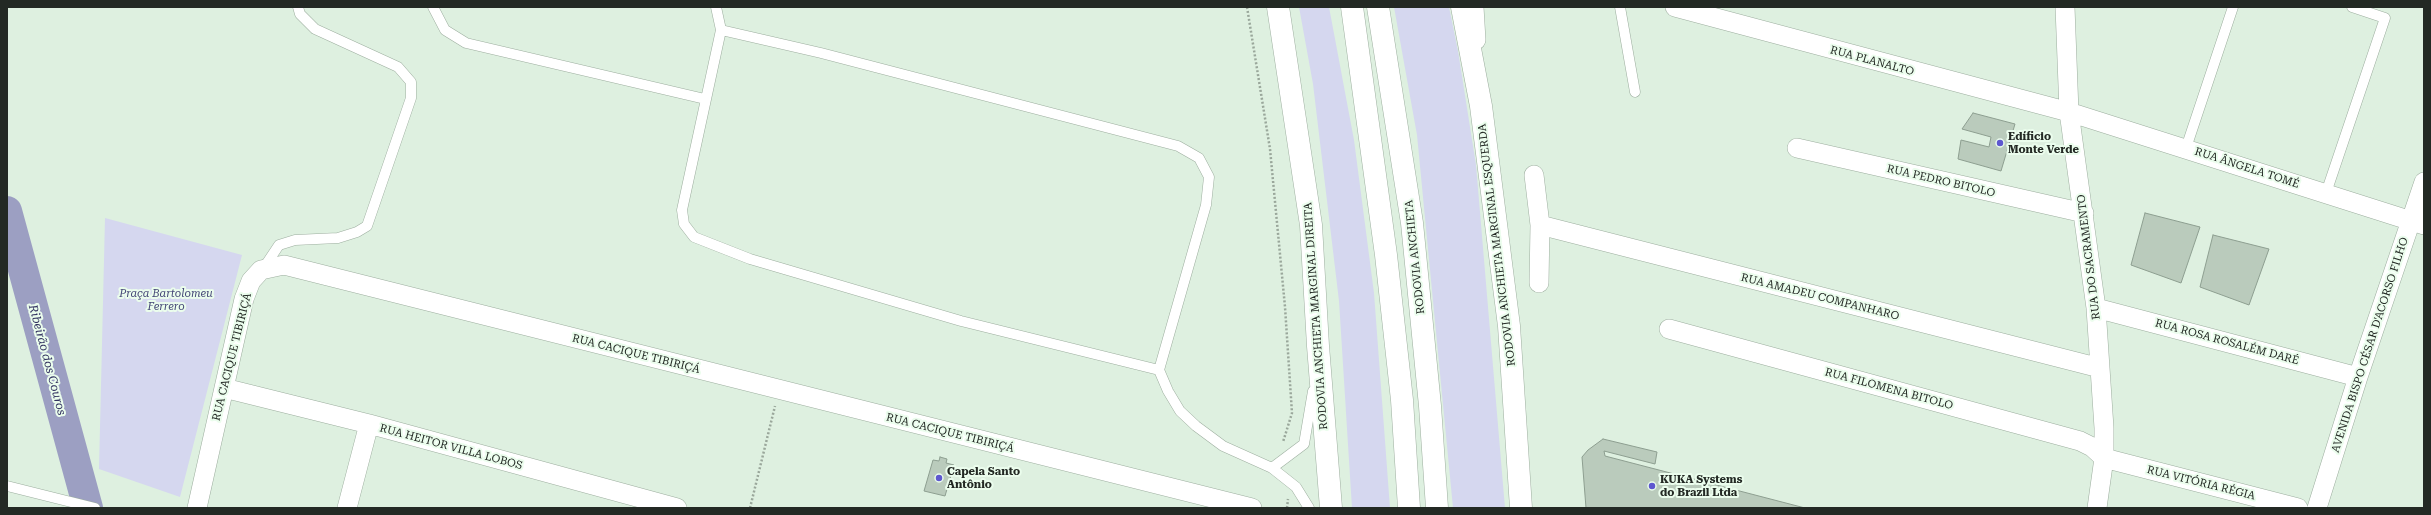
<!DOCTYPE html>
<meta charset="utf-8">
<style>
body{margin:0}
#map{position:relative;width:2431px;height:515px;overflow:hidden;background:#def0e0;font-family:"Roboto Serif",serif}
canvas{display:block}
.frame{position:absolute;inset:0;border:8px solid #232924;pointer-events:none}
</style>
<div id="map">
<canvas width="2431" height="515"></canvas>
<div class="frame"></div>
</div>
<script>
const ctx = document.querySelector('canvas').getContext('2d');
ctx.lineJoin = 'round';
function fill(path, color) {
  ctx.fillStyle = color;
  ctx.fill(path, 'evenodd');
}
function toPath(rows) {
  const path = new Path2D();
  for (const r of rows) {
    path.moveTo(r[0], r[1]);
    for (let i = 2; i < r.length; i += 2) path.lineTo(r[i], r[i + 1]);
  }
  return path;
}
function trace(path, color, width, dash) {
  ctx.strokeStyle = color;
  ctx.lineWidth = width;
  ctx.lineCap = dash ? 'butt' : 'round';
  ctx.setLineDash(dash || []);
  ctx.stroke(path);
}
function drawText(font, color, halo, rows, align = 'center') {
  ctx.font = font + ' "Roboto Serif",serif';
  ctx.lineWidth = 4;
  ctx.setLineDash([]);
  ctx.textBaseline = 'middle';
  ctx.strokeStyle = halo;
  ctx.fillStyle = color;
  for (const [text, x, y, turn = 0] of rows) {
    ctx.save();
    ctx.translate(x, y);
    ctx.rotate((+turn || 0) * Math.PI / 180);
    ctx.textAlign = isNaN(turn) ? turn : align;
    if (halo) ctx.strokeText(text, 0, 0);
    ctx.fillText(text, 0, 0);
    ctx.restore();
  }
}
const green = toPath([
 [1299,7,1329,7,1354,140,1374,293,1390,508,1352,508,1339,301,1313,84],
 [1394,7,1449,7,1458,51,1476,165,1505,508,1453,508,1417,135],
 [105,218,242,255,180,497,99,469]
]);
const river = toPath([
 [7,211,88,508]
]);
const building = toPath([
 [1973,113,2015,124,2001,171,1958,159,1961,140,1989,147,1991,137,1962,129,1973,113],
 [2145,213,2200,227,2181,283,2131,265,2145,213],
 [2213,235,2269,249,2249,305,2200,287,2213,235],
 [1603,439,1657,452,1655,464,1604,451,1605,456,1805,508,1586,508,1582,457,1588,450,1603,439],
 [940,457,947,459,946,463,954,465,945,496,924,491,933,460,939,461,940,457]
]);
const path = toPath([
 [1247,7,1270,149,1285,307,1292,413,1283,442],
 [750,508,775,406],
 [1287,508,1288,499]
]);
const lane = toPath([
 [433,7,445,30,466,43,705,99],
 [716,7,721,30,682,210,684,224,694,237,750,259,961,321,1159,370],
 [1620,7,1635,92],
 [721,30,821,53,1178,146,1199,158,1209,177,1206,205,1159,370,1168,391,1180,411,1196,426,1223,446,1272,468,1296,487,1309,508],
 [2186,148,2233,7],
 [2326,193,2385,18,2352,7],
 [263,269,279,245,295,240,338,238,357,232,367,226,411,98,411,82,398,67,315,29,300,14,298,7],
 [1272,468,1304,444,1313,391],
 [7,486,95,508]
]);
const street = toPath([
 [1474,7,1476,40],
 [1675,7,2069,112,2424,225],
 [2065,7,2069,112,2096,308,2104,428,2104,458,2097,508],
 [1797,148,2084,213],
 [1534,175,1540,225,1539,283],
 [1540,225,2100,368],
 [2096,308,2358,377],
 [1669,329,2080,441,2092,447,2104,458,2298,508],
 [224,388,369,424,677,508],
 [197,508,244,299,251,281,261,270,284,265,1252,508],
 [347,508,369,424],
 [2317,508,2358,377,2424,182]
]);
const highway = toPath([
 [1278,7,1311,225,1318,346,1331,508],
 [1352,7,1386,255,1402,400,1409,508],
 [1378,7,1412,223,1430,406,1437,508],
 [1462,7,1481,106,1509,326,1521,508]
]);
const markers = [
 [2000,143,4,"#5e57cf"],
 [939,478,4,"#5e57cf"],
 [1652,486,4,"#5e57cf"]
];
const streetNames = [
 ["RUA PLANALTO",1872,61,15],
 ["RUA ÂNGELA TOMÉ",2247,168,18],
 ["RUA PEDRO BITOLO",1941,181,13],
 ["RODOVIA ANCHIETA MARGINAL ESQUERDA",1497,245,-97],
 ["RODOVIA ANCHIETA",1415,257,-96],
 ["RUA DO SACRAMENTO",2089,257,-97],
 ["RUA AMADEU COMPANHARO",1820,297,14],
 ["RODOVIA ANCHIETA MARGINAL DIREITA",1316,316,-94],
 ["RUA ROSA ROSALÉM DARÉ",2227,342,15],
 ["AVENIDA BISPO CÉSAR D'ACORSO FILHO",2370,345,-72],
 ["RUA CACIQUE TIBIRIÇÁ",636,354,14],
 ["RUA CACIQUE TIBIRIÇÁ",232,357,-76],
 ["RUA FILOMENA BITOLO",1889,389,15],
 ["RUA CACIQUE TIBIRIÇÁ",950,433,14],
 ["RUA HEITOR VILLA LOBOS",451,447,15],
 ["RUA VITÓRIA RÉGIA",2201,483,14]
];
const poiNames = [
 ["Edíficio",2008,137],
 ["Monte Verde",2008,150],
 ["Capela Santo",947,472],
 ["Antônio",947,485],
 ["KUKA Systems",1660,480],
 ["do Brazil Ltda",1660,493]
];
const parkNames = [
 ["Praça Bartolomeu",166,294],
 ["Ferrero",166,307]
];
const waterNames = [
 ["Ribeirão dos Couros",47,360,75]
];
fill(green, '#d5d7ef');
trace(river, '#9c9fc2', 30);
fill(building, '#bacbbc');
trace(building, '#8d9e90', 1);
trace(lane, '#9dae9f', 11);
trace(street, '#9dae9f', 20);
trace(highway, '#9dae9f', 23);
trace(path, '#9aa79b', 2.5, [2, 2]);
trace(lane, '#fff', 10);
trace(street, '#fff', 19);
trace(highway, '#fff', 22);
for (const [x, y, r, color] of markers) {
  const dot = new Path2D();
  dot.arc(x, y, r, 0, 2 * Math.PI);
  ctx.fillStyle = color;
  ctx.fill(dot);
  trace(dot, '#ebfded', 1.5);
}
drawText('11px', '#232924', '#ebfded', streetNames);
drawText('bold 11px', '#232924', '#ebfded', poiNames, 'left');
drawText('italic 11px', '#454777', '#ebfded', parkNames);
drawText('italic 12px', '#31315f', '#ebfded', waterNames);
</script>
